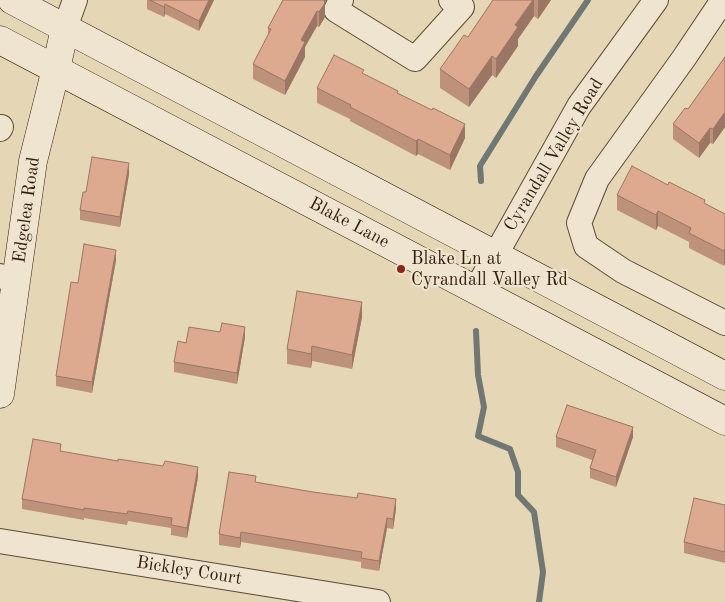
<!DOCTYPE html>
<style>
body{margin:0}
canvas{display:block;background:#e5d6b5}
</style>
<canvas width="725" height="602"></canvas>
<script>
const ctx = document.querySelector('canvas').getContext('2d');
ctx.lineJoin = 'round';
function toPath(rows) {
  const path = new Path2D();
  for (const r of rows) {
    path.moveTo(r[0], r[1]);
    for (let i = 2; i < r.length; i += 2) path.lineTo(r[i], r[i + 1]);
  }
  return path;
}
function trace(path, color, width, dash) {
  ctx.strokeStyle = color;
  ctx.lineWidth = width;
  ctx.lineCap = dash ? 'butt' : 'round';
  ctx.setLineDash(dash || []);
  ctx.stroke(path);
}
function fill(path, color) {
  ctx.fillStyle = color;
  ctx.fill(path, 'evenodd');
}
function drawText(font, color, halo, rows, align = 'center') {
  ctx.font = font + ' "Old Standard TT",serif';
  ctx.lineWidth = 4.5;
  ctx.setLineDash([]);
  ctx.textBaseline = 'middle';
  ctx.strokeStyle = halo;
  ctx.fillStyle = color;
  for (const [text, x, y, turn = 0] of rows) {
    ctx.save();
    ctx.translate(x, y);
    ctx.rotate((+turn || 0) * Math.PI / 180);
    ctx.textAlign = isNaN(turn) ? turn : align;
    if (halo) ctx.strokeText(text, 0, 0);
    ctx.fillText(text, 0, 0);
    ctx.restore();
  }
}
const stream = toPath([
 [481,181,480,166,536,76,588,0],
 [476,331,478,375,484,407,478,436,510,449,518,472,518,495,534,512,543,572,539,602]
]);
const street = toPath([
 [341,0,336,10,415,59,462,7,451,0],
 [723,0,684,58,597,179,579,223,586,246,623,271,725,323],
 [65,28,75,0],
 [0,129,1,127],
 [0,276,17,281],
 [476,290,579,106,656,0],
 [0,541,378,602]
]);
const secondary = toPath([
 [12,0,725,376],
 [0,40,725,421],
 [0,394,33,161,56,69,65,28]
]);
const wall = toPath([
 [147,0,214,0,199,31,165,14,164,17,147,9],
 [283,0,326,0,325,4,325,17,319,27,317,26,305,47,305,57,285,95,253,79,253,64,268,35,268,28],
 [493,0,551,0,538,19,534,16,518,39,518,46,496,78,492,75,469,107,440,88,440,69,468,37],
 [725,57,725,127,713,144,710,143,699,158,673,139,673,124,688,109],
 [364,74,398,93,465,138,450,170,418,154,416,156,350,121,350,119,317,103,317,88],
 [129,174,120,227,80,220,80,210],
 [617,195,705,204,725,214,724,266,689,248,689,242,658,226,656,230,617,210],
 [116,260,92,393,56,386,56,376,78,283],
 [362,317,352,369,312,361,311,368,287,364,287,349],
 [245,337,237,384,174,372,174,362,186,343],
 [556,437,633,437,616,487,590,478,590,468,592,460,556,447],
 [61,451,198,477,187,538,171,535,171,528,128,521,127,525,84,518,84,520,22,509,22,499],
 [256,482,396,509,393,529,387,528,379,571,361,568,361,562,241,542,240,548,219,545,219,534],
 [725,505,725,563,684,553,684,542]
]);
const shadedWall = toPath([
 [209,0,214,0,199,31,199,21],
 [322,0,326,0,325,4,325,17,319,27,319,12],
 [533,0,534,0,534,16,518,39,518,46,496,78,496,59,515,25],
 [538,0,551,0,538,19],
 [165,4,165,14,164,17,164,7],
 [317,11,317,26,305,47,305,57,285,95,285,81,301,40],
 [492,56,492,75,469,107,469,89],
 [725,112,725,127,713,144,713,129],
 [465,124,465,138,450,170,450,155],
 [710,128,710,143,699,158,699,143],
 [418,139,418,154,416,156,416,141],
 [129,163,129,174,120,227,120,217],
 [658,211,658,226,656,230,656,215],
 [725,248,725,263,724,266,724,251],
 [116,250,116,260,92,393,92,382],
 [362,302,362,317,352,369,352,355],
 [245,327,245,337,237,384,237,373],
 [312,346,312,361,311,368,311,354],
 [633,427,633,437,616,487,616,477],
 [198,467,198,477,187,538,187,528],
 [396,499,396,509,393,529,393,519],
 [387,518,387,528,379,571,379,561],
 [241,532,241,542,240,548,240,538]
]);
const building = toPath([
 [150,0,209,0,199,21,165,4,164,7,150,0],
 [283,0,324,0,325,3,319,12,317,11,301,40,305,42,285,81,253,64,271,29,268,28,283,0],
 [493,0,533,0,515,25,518,27,496,59,492,56,469,89,440,69,464,35,468,37,493,0],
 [334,55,364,70,362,73,398,91,397,93,432,110,433,108,465,124,450,155,418,139,416,141,350,107,351,105,317,88,334,55],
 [725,57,725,112,713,129,710,128,699,143,673,124,685,108,688,109,725,57],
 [92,157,129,163,120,217,80,210,83,192,86,192,92,157],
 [632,166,668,185,669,182,705,200,704,203,725,214,725,248,724,251,689,233,691,228,658,211,656,215,617,195,632,166],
 [84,244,116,250,92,382,56,376,71,282,78,283,84,244],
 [297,291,362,302,352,355,312,346,311,354,287,349,297,291],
 [222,323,245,327,237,373,174,362,178,341,186,343,189,327,220,332,222,323],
 [567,405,633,427,616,477,590,468,596,450,556,437,567,405],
 [33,439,61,444,60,451,118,461,118,459,163,466,165,461,198,467,187,528,171,525,172,518,128,511,127,514,84,508,84,510,22,499,33,439],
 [229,472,256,476,255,482,313,492,357,498,358,493,396,499,393,519,387,518,379,561,361,558,362,552,241,532,240,538,219,534,229,472],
 [694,498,725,505,725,552,684,542,694,498]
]);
const markers = [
 [401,269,5,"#8f2418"]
];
const streetNames = [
 ["Cyrandall Valley Road",554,155,-59],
 ["Edgelea Road",27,210,-82],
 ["Blake Lane",349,223,28],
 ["Bickley Court",189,571,9]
];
const poiNames = [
 ["Blake Ln at",411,259],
 ["Cyrandall Valley Rd",411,280]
];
trace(stream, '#717873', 6);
trace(street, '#5d4a34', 26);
trace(secondary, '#301c09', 29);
trace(street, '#eee4cf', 24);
trace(secondary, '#eee4cf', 28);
fill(wall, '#be917b');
fill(shadedWall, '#9b7664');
fill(building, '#dda98f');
trace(building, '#9b7664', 1);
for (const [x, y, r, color] of markers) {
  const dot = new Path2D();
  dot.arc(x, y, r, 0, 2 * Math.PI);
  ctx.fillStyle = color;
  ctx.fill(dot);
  trace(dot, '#eee4cf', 2);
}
drawText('18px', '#301c09', '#eee4cf', streetNames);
drawText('18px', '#301c09', '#eee4cf', poiNames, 'left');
</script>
